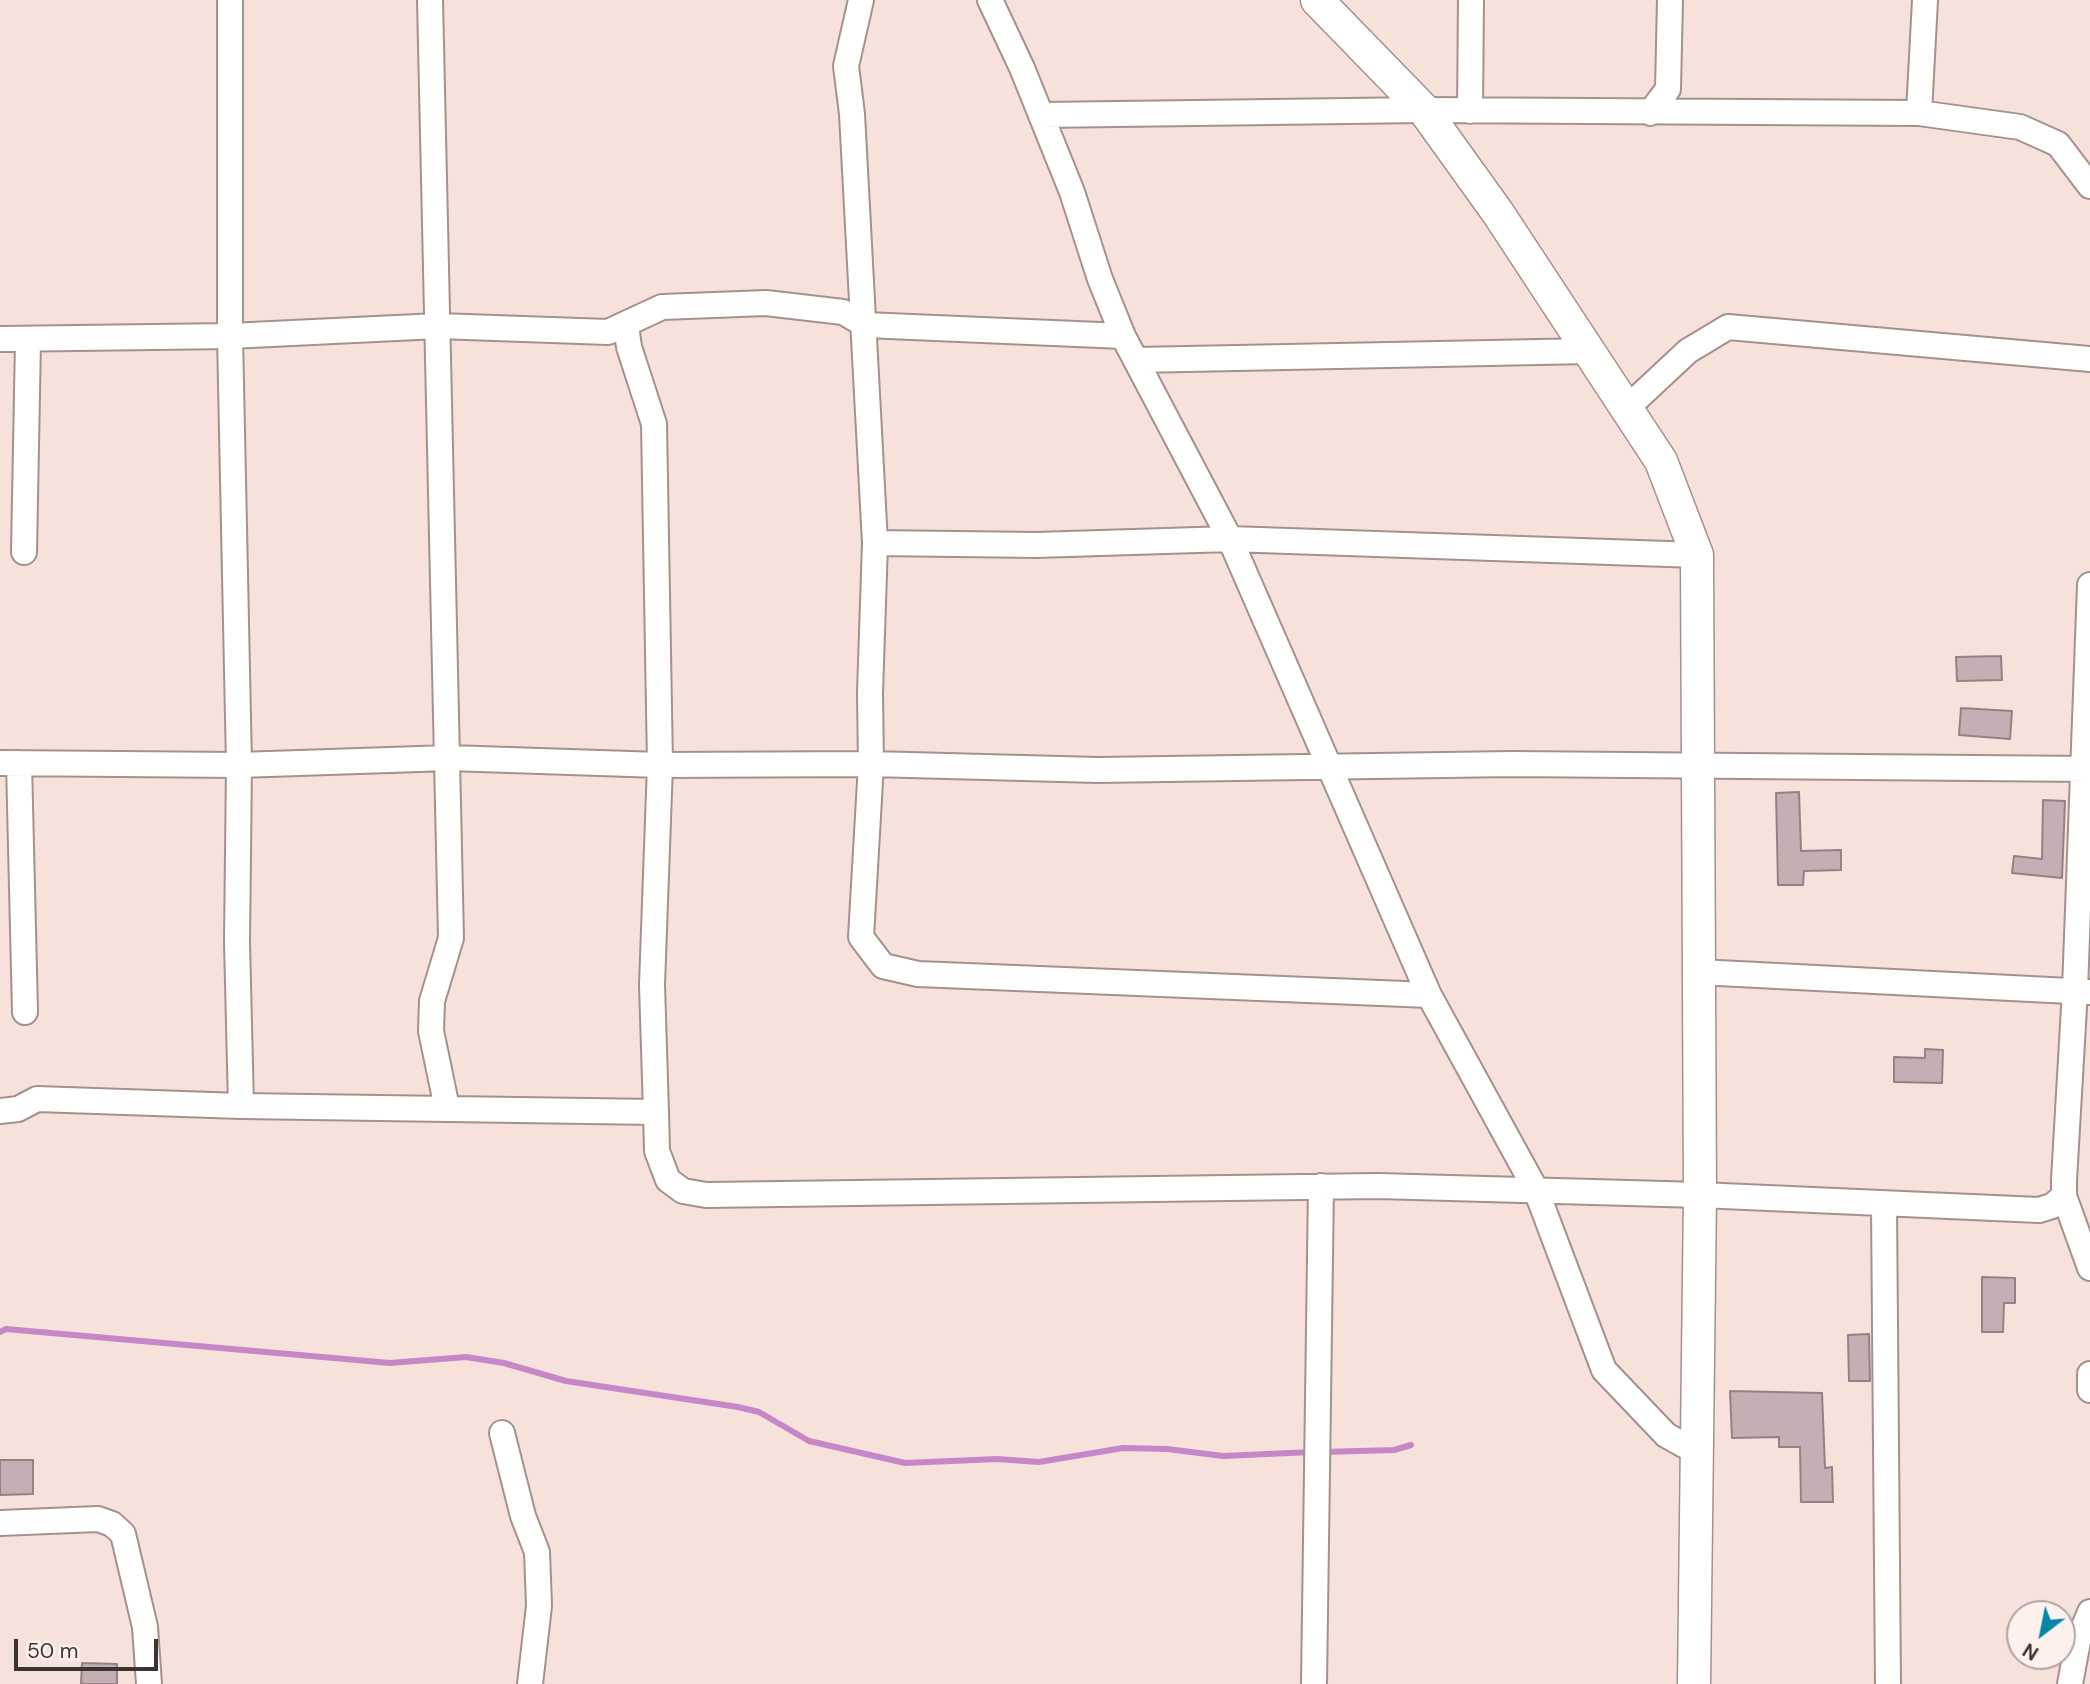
<!DOCTYPE html>
<style>
body{margin:0}
#map{position:relative;width:2090px;height:1684px;overflow:hidden;background:#f7e1db;font-family:"DM Sans",sans-serif}
canvas{display:block}
.north{position:absolute;left:2006px;top:1600px;width:70px;height:70px;box-sizing:border-box;background:#fef0ed;border:2px solid #b0a5a2;border-radius:50%;rotate:212deg;font-size:19px;font-weight:700;line-height:28px;text-align:center;color:#3c3432}
.north::after{content:'';display:block;margin:auto;width:24px;height:32px;background:#0587a9;clip-path:polygon(50% 0,100% 100%,50% 72%,0 100%)}
.scale{position:absolute;left:14px;top:1639px;width:144px;height:32px;box-sizing:border-box;border:4px solid #3c3432;border-top:0;padding-left:9px;font-size:21px;line-height:24px;white-space:nowrap;color:#3c3432;-webkit-text-stroke:5px #fef0ed;paint-order:stroke}
</style>
<div id="map">
<canvas width="2090" height="1684"></canvas>
<div class="north">N</div>
<div class="scale">50 m</div>
</div>
<script>
const ctx = document.querySelector('canvas').getContext('2d');
ctx.lineJoin = 'round';
function toPath(rows) {
  const path = new Path2D();
  for (const r of rows) {
    path.moveTo(r[0], r[1]);
    for (let i = 2; i < r.length; i += 2) path.lineTo(r[i], r[i + 1]);
  }
  return path;
}
function trace(path, color, width, dash) {
  ctx.strokeStyle = color;
  ctx.lineWidth = width;
  ctx.lineCap = dash ? 'butt' : 'round';
  ctx.setLineDash(dash || []);
  ctx.stroke(path);
}
function fill(path, color) {
  ctx.fillStyle = color;
  ctx.fill(path, 'evenodd');
}
const stream = toPath([
 [0,1332,6,1329,390,1363,466,1357,504,1363,566,1381,738,1407,759,1412,809,1441,905,1463,997,1459,1039,1462,1123,1448,1167,1449,1223,1456,1312,1452],
 [1323,1452,1394,1450,1411,1445]
]);
const building = toPath([
 [2001,656,2002,680,1957,681,1956,657,2001,656],
 [1961,708,2012,711,2010,739,1959,735,1961,708],
 [1799,792,1801,851,1841,850,1841,870,1804,871,1803,885,1778,885,1776,793,1799,792],
 [2043,800,2065,801,2062,878,2012,873,2014,856,2042,859,2043,800],
 [1925,1049,1943,1050,1942,1083,1894,1082,1894,1057,1925,1058,1925,1049],
 [1982,1277,2015,1278,2015,1303,2004,1303,2003,1332,1982,1332,1982,1277],
 [1869,1334,1870,1381,1849,1381,1848,1335,1869,1334],
 [1730,1391,1822,1393,1825,1468,1832,1467,1833,1502,1801,1502,1800,1447,1779,1447,1779,1437,1732,1438,1730,1391],
 [0,1460,33,1460,33,1494,0,1495,0,1460],
 [82,1663,117,1664,117,1684,81,1684,82,1663]
]);
const minor = toPath([
 [230,0,230,336,438,326,608,332,662,307,766,303,843,312,865,325,1123,336],
 [430,0,451,938,432,1001,431,1031,447,1108],
 [861,0,846,66,852,114,875,543,870,693,871,764,861,937,883,966,918,974,1429,995],
 [990,0,1022,68,1072,192,1100,279,1123,336,1230,539,1429,995,1536,1190,1604,1370,1666,1435,1698,1453],
 [1470,111,1471,0],
 [1650,113,1668,89,1670,0],
 [1919,113,1925,0],
 [1041,115,1424,110,1919,113,2020,127,2058,144,2090,186],
 [0,339,230,336,239,765,237,942,241,1106,656,1112,652,985,660,765,654,424,629,347,626,325],
 [1136,360,1590,351],
 [1627,408,1688,351,1728,327,2090,359],
 [875,543,1036,545,1230,539,1697,555],
 [24,552,28,340],
 [2090,585,2075,990,2064,1180,2064,1196,2090,1268],
 [0,763,239,765,449,758,660,765,871,764,1098,770,1513,764,2090,769],
 [19,763,25,1012],
 [1699,972,2089,992],
 [0,1111,18,1109,37,1099,241,1106],
 [656,1112,657,1151,668,1180,683,1191,706,1195,1378,1186,1700,1195,2039,1210,2052,1206,2064,1196],
 [1884,1205,1888,1684],
 [2090,1374,2090,1390],
 [502,1433,523,1516,537,1552,539,1606,530,1684],
 [0,1523,98,1519,112,1524,123,1534,145,1627,149,1684],
 [1314,1684,1321,1186],
 [2070,1684,2078,1641,2090,1612]
]);
const major = toPath([
 [1317,0,1424,110,1498,213,1661,461,1697,555,1700,1195,1694,1684]
]);
trace(stream, '#c687c6', 6);
fill(building, '#c5afb5');
trace(building, '#958085', 2);
trace(minor, '#a5918b', 28);
trace(major, '#a5918b', 35);
trace(minor, '#fff', 24);
trace(major, '#fff', 32);
</script>
